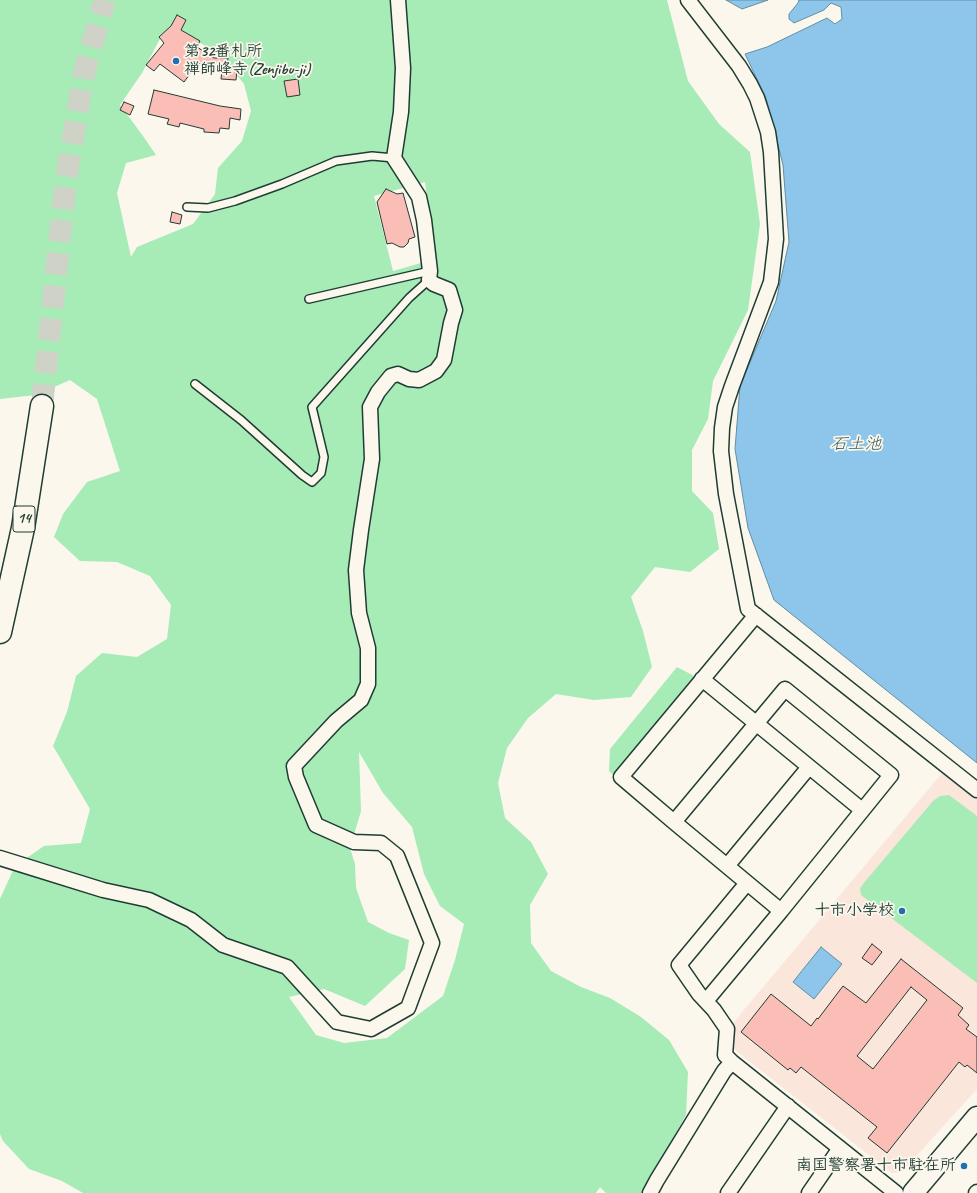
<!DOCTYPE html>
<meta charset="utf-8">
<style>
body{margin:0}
canvas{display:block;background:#fbf7ec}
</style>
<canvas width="977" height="1193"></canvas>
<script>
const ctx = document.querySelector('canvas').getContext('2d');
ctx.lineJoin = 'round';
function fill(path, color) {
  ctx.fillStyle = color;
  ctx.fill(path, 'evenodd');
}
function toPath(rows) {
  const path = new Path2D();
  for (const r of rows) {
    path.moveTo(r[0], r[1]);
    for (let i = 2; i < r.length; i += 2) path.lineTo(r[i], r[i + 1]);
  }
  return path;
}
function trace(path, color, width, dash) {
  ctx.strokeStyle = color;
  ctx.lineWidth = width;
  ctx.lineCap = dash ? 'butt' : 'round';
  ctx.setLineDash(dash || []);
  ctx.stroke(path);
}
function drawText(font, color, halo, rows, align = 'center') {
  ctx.font = font + ' Caveat,"Klee One",sans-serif';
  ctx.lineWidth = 3.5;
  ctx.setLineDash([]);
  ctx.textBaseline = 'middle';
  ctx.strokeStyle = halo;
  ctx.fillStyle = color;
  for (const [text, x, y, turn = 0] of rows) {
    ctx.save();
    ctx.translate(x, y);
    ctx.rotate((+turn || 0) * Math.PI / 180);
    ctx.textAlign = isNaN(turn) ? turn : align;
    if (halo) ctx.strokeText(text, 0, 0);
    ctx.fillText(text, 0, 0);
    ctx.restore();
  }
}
const built = toPath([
 [943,772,977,798,977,1089,902,1172,892,1173,736,1051,732,1045,733,1023]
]);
const green = toPath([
 [0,0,667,0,688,81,719,124,750,152,760,224,748,310,713,381,708,419,692,450,692,491,713,513,719,549,690,572,655,567,631,597,643,631,652,667,631,697,594,700,556,694,528,718,507,748,498,783,505,818,531,842,548,874,530,905,531,943,551,971,581,987,610,998,641,1017,669,1040,688,1072,686,1115,647,1185,644,1193,606,1193,600,1187,596,1193,83,1193,62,1181,29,1169,3,1141,0,1134,0,899,15,866,44,846,81,843,90,809,53,746,67,712,76,676,102,653,137,657,167,639,171,605,150,576,117,562,80,561,54,537,63,514,87,482,120,471,97,399,70,380,36,395,0,399],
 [163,33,190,37,221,55,244,84,251,111,242,141,218,168,215,194,193,224,137,247,131,257,117,193,126,163,156,155,143,136,120,105,142,73],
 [425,182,435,259,393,271,374,196],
 [359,752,383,793,412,827,424,874,440,906,464,924,455,960,443,996,387,1038,344,1043,316,1035,289,997,324,989,365,1006,405,969,409,940,389,933,368,922,356,888,355,864,350,848,361,811],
 [677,667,696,677,613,775,609,771,610,749],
 [949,795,977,816,977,983,861,895,860,889,863,884,933,801,940,796]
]);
const water = toPath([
 [726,0,768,0,742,9,726,0],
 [799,0,977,0,977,763,774,600,748,528,735,449,740,386,776,301,789,242,783,165,766,98,745,54,767,47,827,18,835,24,842,19,841,7,831,3,824,10,794,23,789,19,789,14,798,3,799,0],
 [821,947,842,964,814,999,793,982,821,947]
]);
const building = toPath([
 [177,15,186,20,181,30,200,41,197,47,214,58,228,58,227,66,230,68,226,67,226,69,237,70,236,80,221,79,222,70,214,66,198,63,184,82,160,64,154,71,146,65,164,43,159,37,171,26,177,15],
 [298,79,300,95,287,97,284,81,298,79],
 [154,90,220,106,241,109,240,120,230,118,229,129,220,128,219,133,204,132,204,129,180,123,179,127,167,124,169,119,148,114,154,90],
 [124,102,134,106,130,115,120,110,124,102],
 [386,189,397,194,403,193,415,237,409,239,408,243,404,247,400,247,392,243,387,244,377,202,386,189],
 [172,212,182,215,180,224,170,222,172,212],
 [872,944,882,952,872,965,862,958,872,944],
 [901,959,963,1008,958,1015,969,1025,966,1029,977,1037,977,1073,967,1065,965,1067,959,1062,887,1153,868,1138,877,1127,801,1067,796,1073,790,1068,788,1070,741,1032,771,994,811,1026,817,1018,818,1019,843,986,866,1003,901,959],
 [911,987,927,1000,873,1069,857,1056,911,987]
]);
const primaryTunnel = toPath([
 [42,406,66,179,84,73,105,0]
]);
const lane = toPath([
 [187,207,208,208,235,201,282,184,336,161,372,156,394,158],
 [309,299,430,271],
 [195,384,241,420,302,475,312,482,321,473,324,457,312,407,409,298,429,280]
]);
const street = toPath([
 [688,0,739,66,750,84,757,98,768,132,771,152,776,239,771,282,732,386,725,407,722,428,721,451,726,494,748,609,977,790],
 [702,679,862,810],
 [674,822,785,689,891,775,781,911,674,822,621,777,756,615],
 [0,858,103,890,149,900,191,920,223,945,287,967,337,1022,371,1029,408,1008,432,943,397,856,381,843,354,842,316,825,296,777,294,766,336,721,361,700,368,684,368,648,359,613,356,570,361,530,372,459,370,407,378,392,391,376,398,374,409,379,419,380,436,371,444,360,451,323,455,310,449,290,434,284,429,280,430,271,424,220,419,197,394,158,401,112,403,68,398,0],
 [727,866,809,767],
 [706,1001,781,911],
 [732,1062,725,1055,727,1029,714,1010,699,994,679,965,747,883],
 [650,1193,657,1180,724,1071,732,1062,896,1193],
 [728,1193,788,1106],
 [809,1193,840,1148],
 [976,1193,977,1192]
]);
const secondary = toPath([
 [913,1193,977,1117]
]);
const primary = toPath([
 [0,632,23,528,42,406]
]);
const markers = [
 [176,61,4,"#1f6fb2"],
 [902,911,4,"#1f6fb2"],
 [964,1166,4,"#1f6fb2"]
];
const shields = [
 [24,519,22]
];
const shieldNames = [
 ["14",24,519]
];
const poiNames = [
 ["第32番札所",184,52,"left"],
 ["禅師峰寺(Zenjibu-ji)",184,70,"left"],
 ["十市小学校",894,911],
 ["南国警察署十市駐在所",956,1166]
];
const waterNames = [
 ["石土池",856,445]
];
fill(built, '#fbe6dc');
fill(green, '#a7ebb6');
fill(water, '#8dc5eb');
trace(water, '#618fa2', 1);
fill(building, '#fabeb7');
trace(building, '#1f3d34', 1);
trace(primaryTunnel, '#cfd2c7', 22, [22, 11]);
trace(lane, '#1f3d34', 10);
trace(street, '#1f3d34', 17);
trace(secondary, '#1f3d34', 23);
trace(primary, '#1f3d34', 25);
trace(lane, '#fbf7ec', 7);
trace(street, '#fbf7ec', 14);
trace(secondary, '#fbf7ec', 20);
trace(primary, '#fbf7ec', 22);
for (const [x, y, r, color] of markers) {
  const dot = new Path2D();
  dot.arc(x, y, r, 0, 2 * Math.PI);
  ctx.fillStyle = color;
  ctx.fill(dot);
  trace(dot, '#fbf7ec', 1.5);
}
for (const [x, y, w] of shields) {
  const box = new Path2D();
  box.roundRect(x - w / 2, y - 13, w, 26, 3);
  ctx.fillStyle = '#fbf7ec';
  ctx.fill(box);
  trace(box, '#1f3d34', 1);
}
drawText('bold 15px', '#1f3d34', null, shieldNames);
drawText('bold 16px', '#1f3d34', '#fbf7ec', poiNames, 'right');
drawText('italic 17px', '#3a5f62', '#fbf7ec', waterNames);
</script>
